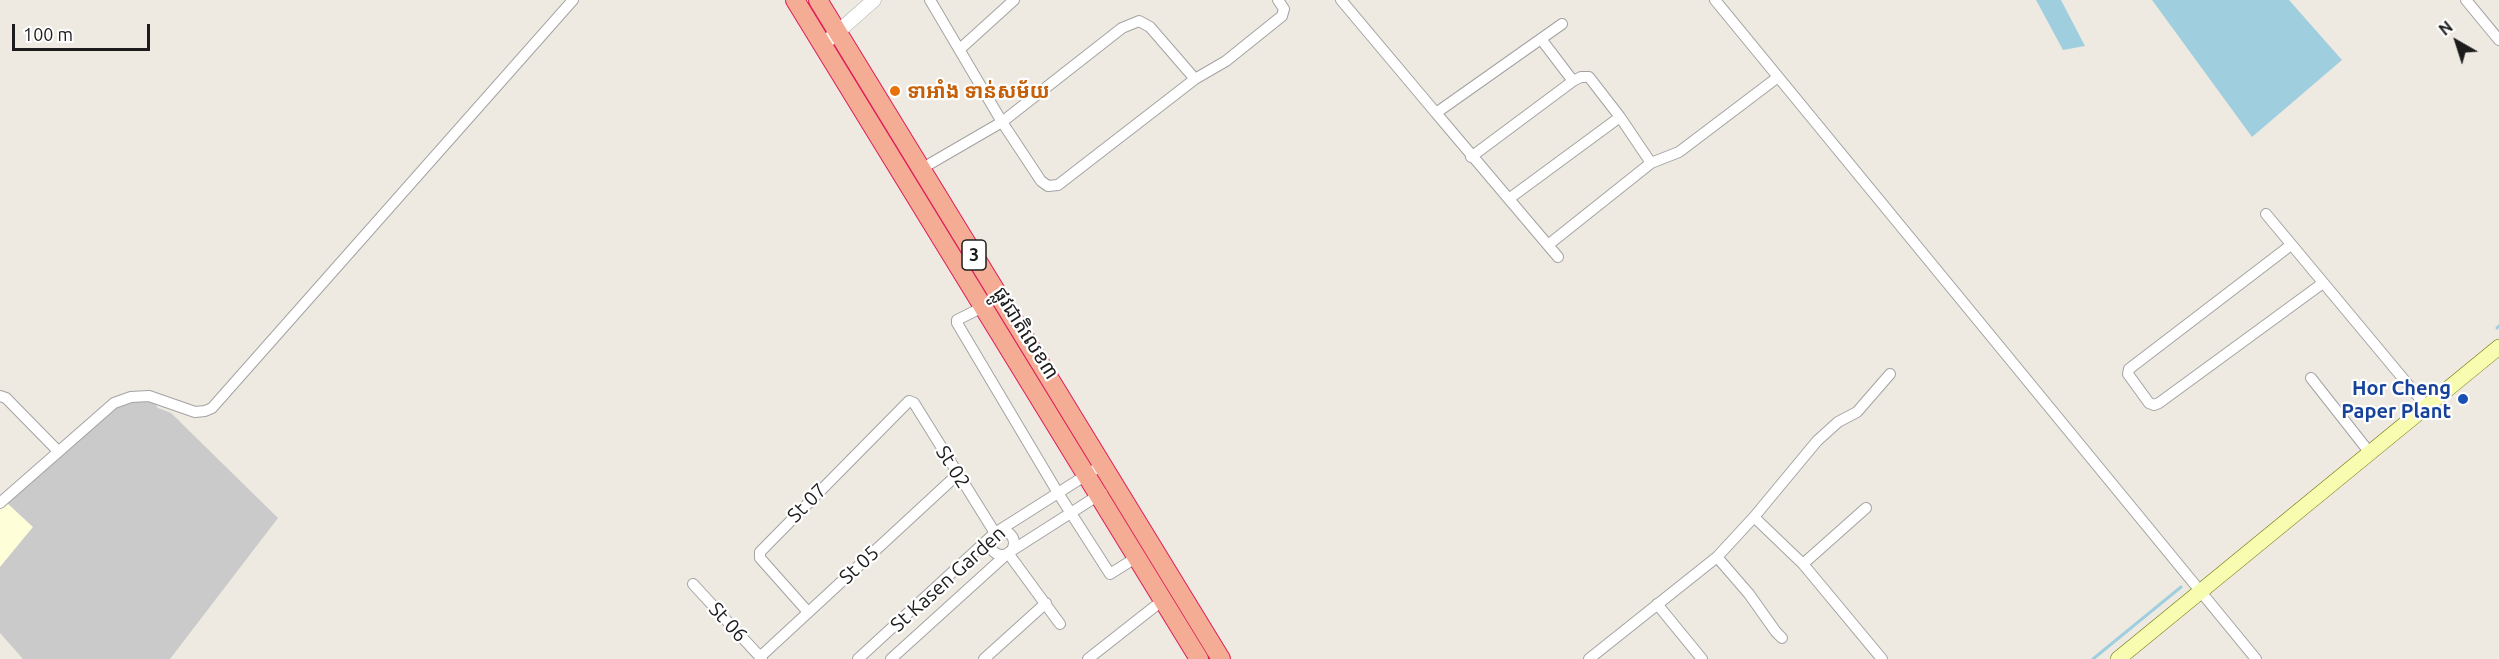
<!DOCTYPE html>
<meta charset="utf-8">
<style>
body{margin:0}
#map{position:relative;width:2499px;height:659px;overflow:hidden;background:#eeeae1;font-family:Ubuntu,sans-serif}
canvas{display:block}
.north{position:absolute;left:2427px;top:12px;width:60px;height:60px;-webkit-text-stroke:4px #fff;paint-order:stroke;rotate:321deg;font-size:16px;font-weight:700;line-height:24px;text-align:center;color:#1c1c1c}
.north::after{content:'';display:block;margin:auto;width:21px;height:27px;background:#1c1c1c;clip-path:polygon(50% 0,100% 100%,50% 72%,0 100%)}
.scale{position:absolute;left:12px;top:24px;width:138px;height:27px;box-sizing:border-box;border:3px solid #1c1c1c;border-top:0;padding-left:8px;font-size:18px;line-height:21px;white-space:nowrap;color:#1c1c1c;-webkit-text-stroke:4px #fff;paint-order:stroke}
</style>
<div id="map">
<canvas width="2499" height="659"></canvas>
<div class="north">N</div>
<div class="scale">100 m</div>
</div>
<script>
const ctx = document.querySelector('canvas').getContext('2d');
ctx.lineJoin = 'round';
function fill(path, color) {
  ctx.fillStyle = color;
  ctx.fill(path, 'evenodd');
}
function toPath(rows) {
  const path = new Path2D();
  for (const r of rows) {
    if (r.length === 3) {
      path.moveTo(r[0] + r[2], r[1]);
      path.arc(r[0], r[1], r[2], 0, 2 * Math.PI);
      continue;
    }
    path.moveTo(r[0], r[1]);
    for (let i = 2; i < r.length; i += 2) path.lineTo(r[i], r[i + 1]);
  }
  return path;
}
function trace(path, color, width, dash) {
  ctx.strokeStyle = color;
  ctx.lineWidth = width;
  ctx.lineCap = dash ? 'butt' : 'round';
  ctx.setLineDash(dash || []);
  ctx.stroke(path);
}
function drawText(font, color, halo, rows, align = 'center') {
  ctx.font = font + ' Ubuntu,"Noto Sans Khmer",sans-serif';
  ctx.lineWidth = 4.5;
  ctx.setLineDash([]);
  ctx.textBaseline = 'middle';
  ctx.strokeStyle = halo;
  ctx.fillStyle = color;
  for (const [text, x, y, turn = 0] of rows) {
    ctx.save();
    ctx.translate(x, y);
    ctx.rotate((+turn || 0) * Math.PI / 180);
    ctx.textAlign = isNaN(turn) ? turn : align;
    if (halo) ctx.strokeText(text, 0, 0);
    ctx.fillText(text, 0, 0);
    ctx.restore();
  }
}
const education = toPath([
 [6,502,33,527,0,567,0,508]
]);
const religious = toPath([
 [153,401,158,408,171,413,278,518,170,659,23,659,0,633,0,567,33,527,6,502,122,402]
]);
const water = toPath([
 [2036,0,2061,0,2085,46,2063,50],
 [2152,0,2289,0,2342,60,2252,137]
]);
const stream = toPath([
 [2497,328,2499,326],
 [2093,659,2181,587]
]);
const minor = toPath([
 [930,0,1002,122,1041,181,1048,186,1058,185,1195,79,1226,61,1282,16,1284,9,1278,0],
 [1341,0,1436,113],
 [1715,0,2256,659],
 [2466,0,2499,40],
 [1541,39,1573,81],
 [960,49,1014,0],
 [1471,157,1573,81,1581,77,1589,77,1620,117,1651,163],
 [921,169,1002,122,1122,28,1139,21,1150,27,1195,79],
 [1510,198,1620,117],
 [2266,214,2426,406],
 [1548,245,1651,163,1679,152,1778,77],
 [2291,245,2129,369,2128,374,2149,403,2154,405,2159,403,2323,283],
 [1558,257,1436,113,1562,24],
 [983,307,957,320,957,323,1058,493,1110,574,1137,557],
 [2311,378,2370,453],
 [0,396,6,398,57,450],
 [0,503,114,403,131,397,149,396,195,412,205,411,212,408,573,0],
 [1754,517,1803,564,1882,659],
 [1002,543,12],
 [1008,553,1060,624],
 [1717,557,1749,594,1776,632,1782,638],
 [1803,564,1866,508],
 [693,584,762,659],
 [1657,604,1702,659],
 [808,612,760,558,760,552,909,401,914,403,995,533],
 [760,657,958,474],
 [858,659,995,533,1102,465],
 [891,659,1008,553,1102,493],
 [984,659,1046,603],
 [1088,659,1163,600],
 [1589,659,1717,557,1754,517,1817,441,1838,422,1857,412,1890,374]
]);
const tertiary = toPath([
 [831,38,874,0]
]);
const secondary = toPath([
 [2118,659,2499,347]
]);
const trunk = toPath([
 [795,0,1199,659],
 [818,0,1221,659]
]);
const markers = [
 [895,91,6,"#e8710a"],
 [2463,399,6,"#1a4fb4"]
];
const shields = [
 [974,255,24]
];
const shieldNames = [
 ["3",974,255]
];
const foodNames = [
 ["ទាអាំង ទាន់សម័យ",907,91]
];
const streetNames = [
 ["ផ្លូវជាតិលេខ៣",1026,333,58],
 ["St 02",953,467,58],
 ["St 07",807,503,-45],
 ["St 05",859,565,-43],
 ["St Kasen Garden",948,579,-42],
 ["St 06",728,622,47]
];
const transitNames = [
 ["Hor Cheng",2451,388],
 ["Paper Plant",2451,411]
];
fill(education, '#feffd9');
fill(religious, '#cacaca');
fill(water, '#9fcfde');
trace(stream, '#9fcfde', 3);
trace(minor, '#a3a3a3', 12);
trace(tertiary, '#a3a3a3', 15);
trace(secondary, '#677600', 16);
trace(trunk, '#df1c5a', 20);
trace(minor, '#fff', 10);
trace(tertiary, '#fff', 14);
trace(secondary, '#f7fcb1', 15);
trace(trunk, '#f4ac95', 18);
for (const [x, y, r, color] of markers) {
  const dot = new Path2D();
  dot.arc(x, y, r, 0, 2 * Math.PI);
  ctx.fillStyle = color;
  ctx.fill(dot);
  trace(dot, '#fff', 2);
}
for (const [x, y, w] of shields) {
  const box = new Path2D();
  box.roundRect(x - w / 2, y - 15, w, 30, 4.5);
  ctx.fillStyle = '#fff';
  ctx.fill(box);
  trace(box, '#1c1c1c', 1.5);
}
drawText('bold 18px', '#1c1c1c', null, shieldNames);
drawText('bold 20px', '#c56008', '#fff', foodNames, 'left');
drawText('20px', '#1c1c1c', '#fff', streetNames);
drawText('bold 20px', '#164399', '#fff', transitNames, 'right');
</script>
